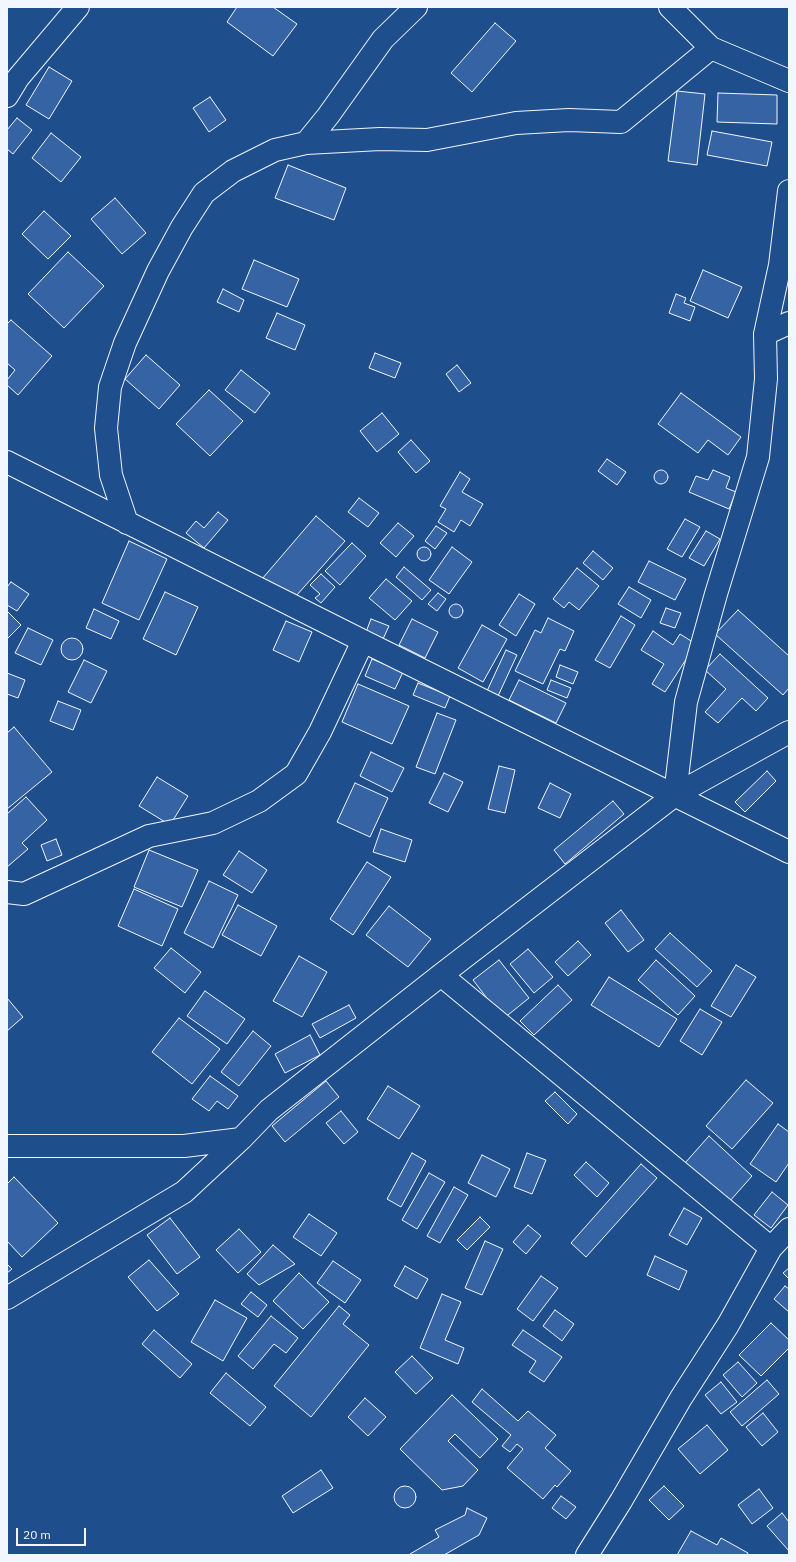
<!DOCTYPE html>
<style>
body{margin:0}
#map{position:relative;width:796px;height:1562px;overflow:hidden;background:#1f4e8c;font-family:"IBM Plex Sans",sans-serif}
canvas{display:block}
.frame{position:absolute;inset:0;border:8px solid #f2f6ff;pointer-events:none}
.scale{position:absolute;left:16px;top:1528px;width:70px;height:18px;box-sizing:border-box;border:2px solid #f2f6ff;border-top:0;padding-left:5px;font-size:12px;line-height:14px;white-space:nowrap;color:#f2f6ff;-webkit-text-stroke:3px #1f4e8c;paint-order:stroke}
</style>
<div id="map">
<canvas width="796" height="1562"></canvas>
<div class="frame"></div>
<div class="scale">20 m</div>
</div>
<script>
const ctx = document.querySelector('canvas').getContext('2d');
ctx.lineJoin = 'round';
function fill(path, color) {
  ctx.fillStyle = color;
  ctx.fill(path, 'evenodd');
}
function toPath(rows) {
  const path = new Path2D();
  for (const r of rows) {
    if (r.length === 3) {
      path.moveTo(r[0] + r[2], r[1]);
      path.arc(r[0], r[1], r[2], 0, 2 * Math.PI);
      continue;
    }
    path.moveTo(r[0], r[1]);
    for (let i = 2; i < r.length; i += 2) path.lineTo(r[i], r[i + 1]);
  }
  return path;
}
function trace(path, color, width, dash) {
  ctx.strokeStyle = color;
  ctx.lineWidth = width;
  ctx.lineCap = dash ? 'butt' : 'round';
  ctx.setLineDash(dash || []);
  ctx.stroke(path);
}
const building = toPath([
 [237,7,273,7,297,24,273,56,227,22,237,7],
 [495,23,516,41,472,92,451,73,495,23],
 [49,67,72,81,49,119,26,105,49,67],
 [677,91,705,94,697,165,668,161,677,91],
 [718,93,777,95,777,124,717,122,718,93],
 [210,97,226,120,209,132,193,108,210,97],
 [17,118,32,130,13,154,7,149,7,130,17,118],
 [712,131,772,142,767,166,707,155,712,131],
 [51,133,81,157,61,182,32,158,51,133],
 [288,165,346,188,334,220,275,198,288,165],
 [115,198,146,233,122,254,91,219,115,198],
 [44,211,71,236,48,259,22,234,44,211],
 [68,252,104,286,64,328,28,294,68,252],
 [254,260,299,279,287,307,242,289,254,260],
 [703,270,742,287,728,318,690,301,703,270],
 [223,289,244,300,239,312,217,302,223,289],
 [676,294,686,298,684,303,695,307,690,321,669,313,676,294],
 [277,313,305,325,295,350,266,338,277,313],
 [11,320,52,356,18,395,7,385,7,380,15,370,7,363,7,324,11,320],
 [375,353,401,363,395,378,369,368,375,353],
 [146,355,180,385,159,409,125,379,146,355],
 [457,365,471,383,459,392,446,374,457,365],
 [241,370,270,393,255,413,225,390,241,370],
 [209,390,243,421,210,456,176,424,209,390],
 [681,393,741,437,728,455,708,440,698,453,658,424,681,393],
 [382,413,399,434,377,452,360,431,382,413],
 [411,440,430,461,416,473,398,452,411,440],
 [607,459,626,472,617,485,598,471,607,459],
 [661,477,7],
 [713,470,730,477,726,488,736,492,729,509,689,492,696,476,708,480,713,470],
 [460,472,470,479,462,492,483,504,470,526,461,520,454,532,438,522,446,509,440,506,460,472],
 [359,498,379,513,368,527,348,512,359,498],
 [218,512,228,520,204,548,186,533,196,521,204,528,218,512],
 [316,516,345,541,296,596,262,579,316,516],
 [685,519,700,527,682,557,667,549,685,519],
 [398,523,414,536,396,557,380,543,398,523],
 [436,526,447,533,435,549,425,541,436,526],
 [706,531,720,539,704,566,689,558,706,531],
 [129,541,167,559,139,620,102,603,129,541],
 [352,543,366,556,340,585,325,571,352,543],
 [424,554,7],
 [452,547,472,562,449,594,429,580,452,547],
 [593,551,613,568,603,580,583,563,593,551],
 [649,561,686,579,675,600,638,582,649,561],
 [404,567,431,590,422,600,396,577,404,567],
 [577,568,599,586,579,610,569,602,564,608,553,599,577,568],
 [321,574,335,587,321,603,315,598,320,594,310,585,321,574],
 [386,579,412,601,395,620,369,598,386,579],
 [11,582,29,594,17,611,7,605,7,587,11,582],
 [629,587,651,600,641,618,618,604,629,587],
 [165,592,198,607,176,655,143,639,165,592],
 [438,593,446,599,437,611,428,604,438,593],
 [519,594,535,604,516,636,499,625,519,594],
 [456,611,7],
 [666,608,681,613,675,628,660,623,666,608],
 [94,609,119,621,111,639,86,628,94,609],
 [738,610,789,656,789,688,783,695,715,634,738,610],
 [7,611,21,625,7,639,7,611],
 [621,616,635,625,610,668,595,660,621,616],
 [548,618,574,631,565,651,560,649,543,684,515,671,535,630,541,633,548,618],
 [371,619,389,626,383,639,366,632,371,619],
 [412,619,438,632,425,658,399,645,412,619],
 [286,621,312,632,299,662,273,650,286,621],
 [482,625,507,639,483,682,458,668,482,625],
 [28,628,53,640,41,665,15,653,28,628],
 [653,631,673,645,680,634,696,644,665,692,652,684,664,664,641,650,653,631],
 [72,649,11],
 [506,650,517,655,498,696,487,691,506,650],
 [720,654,768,698,756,711,742,698,718,723,705,712,726,689,705,670,720,654],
 [372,659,403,672,395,689,365,676,372,659],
 [84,660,107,671,91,703,68,692,84,660],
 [560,665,578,672,573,684,556,677,560,665],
 [7,673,25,680,18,698,7,694,7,673],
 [519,680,566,703,556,723,509,700,519,680],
 [551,680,571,688,567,698,547,690,551,680],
 [418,683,450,696,445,708,413,695,418,683],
 [358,684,409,706,392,744,342,722,358,684],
 [58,701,81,710,73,730,50,721,58,701],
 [437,713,456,720,435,774,416,767,437,713],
 [14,727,52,772,7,809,7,733,14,727],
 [371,752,404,768,392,792,360,776,371,752],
 [499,766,515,770,505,813,488,809,499,766],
 [767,771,776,781,745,812,735,802,767,771],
 [444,773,463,782,448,812,429,803,444,773],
 [157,777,188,796,170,825,139,806,157,777],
 [355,783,388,798,370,837,337,822,355,783],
 [550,783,571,794,560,818,538,808,550,783],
 [26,797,47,820,22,843,28,849,7,867,7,814,26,797],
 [613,801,624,814,565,864,554,850,613,801],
 [381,829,412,840,405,862,373,852,381,829],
 [56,839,62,855,47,861,41,845,56,839],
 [149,850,198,870,182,907,134,887,149,850],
 [239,851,267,870,252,893,223,875,239,851],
 [367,862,391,877,353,935,330,919,367,862],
 [209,881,238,895,213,948,184,933,209,881],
 [134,889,178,909,162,946,118,926,134,889],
 [238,905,277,926,261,956,222,935,238,905],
 [389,906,431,939,408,967,366,935,389,906],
 [621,910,644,940,628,952,605,923,621,910],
 [670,933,712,971,697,987,655,949,670,933],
 [578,941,591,955,568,976,555,962,578,941],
 [171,948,201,972,185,993,154,968,171,948],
 [528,949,553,977,534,993,510,964,528,949],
 [299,956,327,972,302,1017,273,1001,299,956],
 [499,960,529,998,503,1019,473,980,499,960],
 [656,960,695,996,678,1015,638,980,656,960],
 [736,965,756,977,731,1017,711,1006,736,965],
 [609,977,677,1019,659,1047,591,1005,609,977],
 [558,985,572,1000,534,1035,520,1021,558,985],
 [205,991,245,1019,227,1044,187,1016,205,991],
 [7,998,23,1017,7,1031,7,998],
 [349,1005,356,1018,320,1038,312,1024,349,1005],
 [700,1009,722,1022,702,1055,680,1041,700,1009],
 [179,1018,220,1049,192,1084,152,1052,179,1018],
 [253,1031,271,1046,239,1086,221,1072,253,1031],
 [310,1035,320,1055,285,1073,275,1054,310,1035],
 [210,1076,238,1096,228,1109,217,1101,209,1111,192,1099,210,1076],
 [746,1080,773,1103,732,1149,706,1126,746,1080],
 [326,1081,339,1097,285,1142,272,1126,326,1081],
 [388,1086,420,1106,399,1139,367,1119,388,1086],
 [555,1092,577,1114,568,1124,545,1101,555,1092],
 [341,1111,358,1132,344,1144,326,1123,341,1111],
 [778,1124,789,1132,789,1163,776,1182,750,1164,778,1124],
 [709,1136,752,1176,729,1202,685,1163,709,1136],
 [412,1153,426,1161,401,1207,387,1199,412,1153],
 [527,1153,546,1160,532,1194,514,1187,527,1153],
 [482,1155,510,1169,496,1197,468,1183,482,1155],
 [586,1162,609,1183,597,1197,574,1175,586,1162],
 [641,1164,657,1178,586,1257,571,1243,641,1164],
 [429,1173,445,1182,417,1229,402,1220,429,1173],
 [14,1177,58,1223,22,1257,7,1241,7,1184,14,1177],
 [454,1187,468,1195,440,1243,427,1236,454,1187],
 [772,1192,788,1205,771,1228,754,1215,772,1192],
 [684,1208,702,1218,687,1245,669,1235,684,1208],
 [309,1214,337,1233,321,1256,293,1237,309,1214],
 [480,1217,490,1227,467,1250,457,1240,480,1217],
 [170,1218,200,1257,177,1274,147,1235,170,1218],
 [528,1225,541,1236,526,1254,513,1242,528,1225],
 [239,1229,261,1252,238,1273,216,1250,239,1229],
 [485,1241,503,1249,482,1295,465,1288,485,1241],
 [273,1245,295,1264,259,1285,247,1274,273,1245],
 [655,1256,687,1271,679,1290,647,1275,655,1256],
 [149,1260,179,1294,157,1311,128,1277,149,1260],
 [333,1261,361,1280,345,1303,317,1283,333,1261],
 [7,1264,12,1269,7,1273,7,1264],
 [405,1266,428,1279,417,1299,394,1286,405,1266],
 [789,1268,789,1279,783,1273,789,1268],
 [299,1273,329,1302,303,1329,273,1301,299,1273],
 [541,1276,558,1288,533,1321,517,1309,541,1276],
 [785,1286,789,1289,789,1312,774,1299,785,1286],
 [251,1292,267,1305,258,1317,241,1304,251,1292],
 [442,1294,461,1302,445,1340,464,1348,458,1364,420,1348,442,1294],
 [215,1300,247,1318,223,1361,191,1342,215,1300],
 [339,1306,350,1315,343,1324,369,1345,311,1417,274,1386,339,1306],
 [555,1310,574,1324,562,1341,543,1326,555,1310],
 [271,1316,298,1338,286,1353,274,1344,253,1369,238,1356,271,1316],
 [771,1323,789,1340,789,1348,761,1376,739,1355,771,1323],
 [154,1330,192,1364,180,1378,142,1344,154,1330],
 [523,1330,562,1357,544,1382,529,1372,536,1361,512,1345,523,1330],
 [412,1356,433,1378,416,1394,395,1372,412,1356],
 [738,1362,757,1383,742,1397,723,1375,738,1362],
 [226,1373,266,1407,250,1426,210,1393,226,1373],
 [767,1380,779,1394,742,1426,730,1412,767,1380],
 [721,1382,737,1402,721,1414,705,1395,721,1382],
 [482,1389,518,1421,528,1411,556,1435,545,1448,571,1471,557,1487,555,1485,543,1499,507,1468,523,1449,517,1444,510,1452,502,1446,511,1435,472,1402,482,1389],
 [452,1395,498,1439,480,1458,455,1434,448,1441,478,1470,463,1486,442,1490,400,1449,452,1395],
 [365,1398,386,1417,368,1436,348,1417,365,1398],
 [763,1413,778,1432,762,1446,746,1427,763,1413],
 [707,1425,728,1450,700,1474,678,1449,707,1425],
 [321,1470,333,1488,293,1513,282,1496,321,1470],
 [664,1486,684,1506,669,1520,649,1500,664,1486],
 [405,1497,11],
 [759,1489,773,1508,752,1524,738,1505,759,1489],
 [561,1496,576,1507,566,1519,552,1508,561,1496],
 [467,1508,487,1518,479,1535,444,1555,411,1555,410,1554,439,1537,435,1530,465,1515,467,1508],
 [782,1513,789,1522,789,1551,767,1526,782,1513],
 [691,1531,717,1545,721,1538,748,1553,747,1555,677,1555,691,1531]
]);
const minor = toPath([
 [670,7,711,48],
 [7,96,18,78,78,7],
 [306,143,328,116,383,39,416,7],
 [765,334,789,323],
 [7,462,363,641,789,852],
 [127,523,111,475,106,428,110,387,125,343,158,271,182,227,204,193,233,171,275,150,306,143,380,139,427,140,516,123,569,120,621,122,711,48,789,81],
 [675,795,686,702,716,594,758,457,766,379,765,334,780,265,789,191],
 [7,892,24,894,149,836,213,823,259,801,296,774,320,732,363,641],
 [441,975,771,1248],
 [7,1146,184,1146,241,1139,269,1110,441,975,675,795,789,732],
 [7,1298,184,1192,241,1139],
 [587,1555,621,1501,681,1398,728,1325,771,1248,789,1229]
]);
fill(building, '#3563a3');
trace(building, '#f2f6ff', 1);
trace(minor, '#f2f6ff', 24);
trace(minor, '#1f4e8c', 22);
</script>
